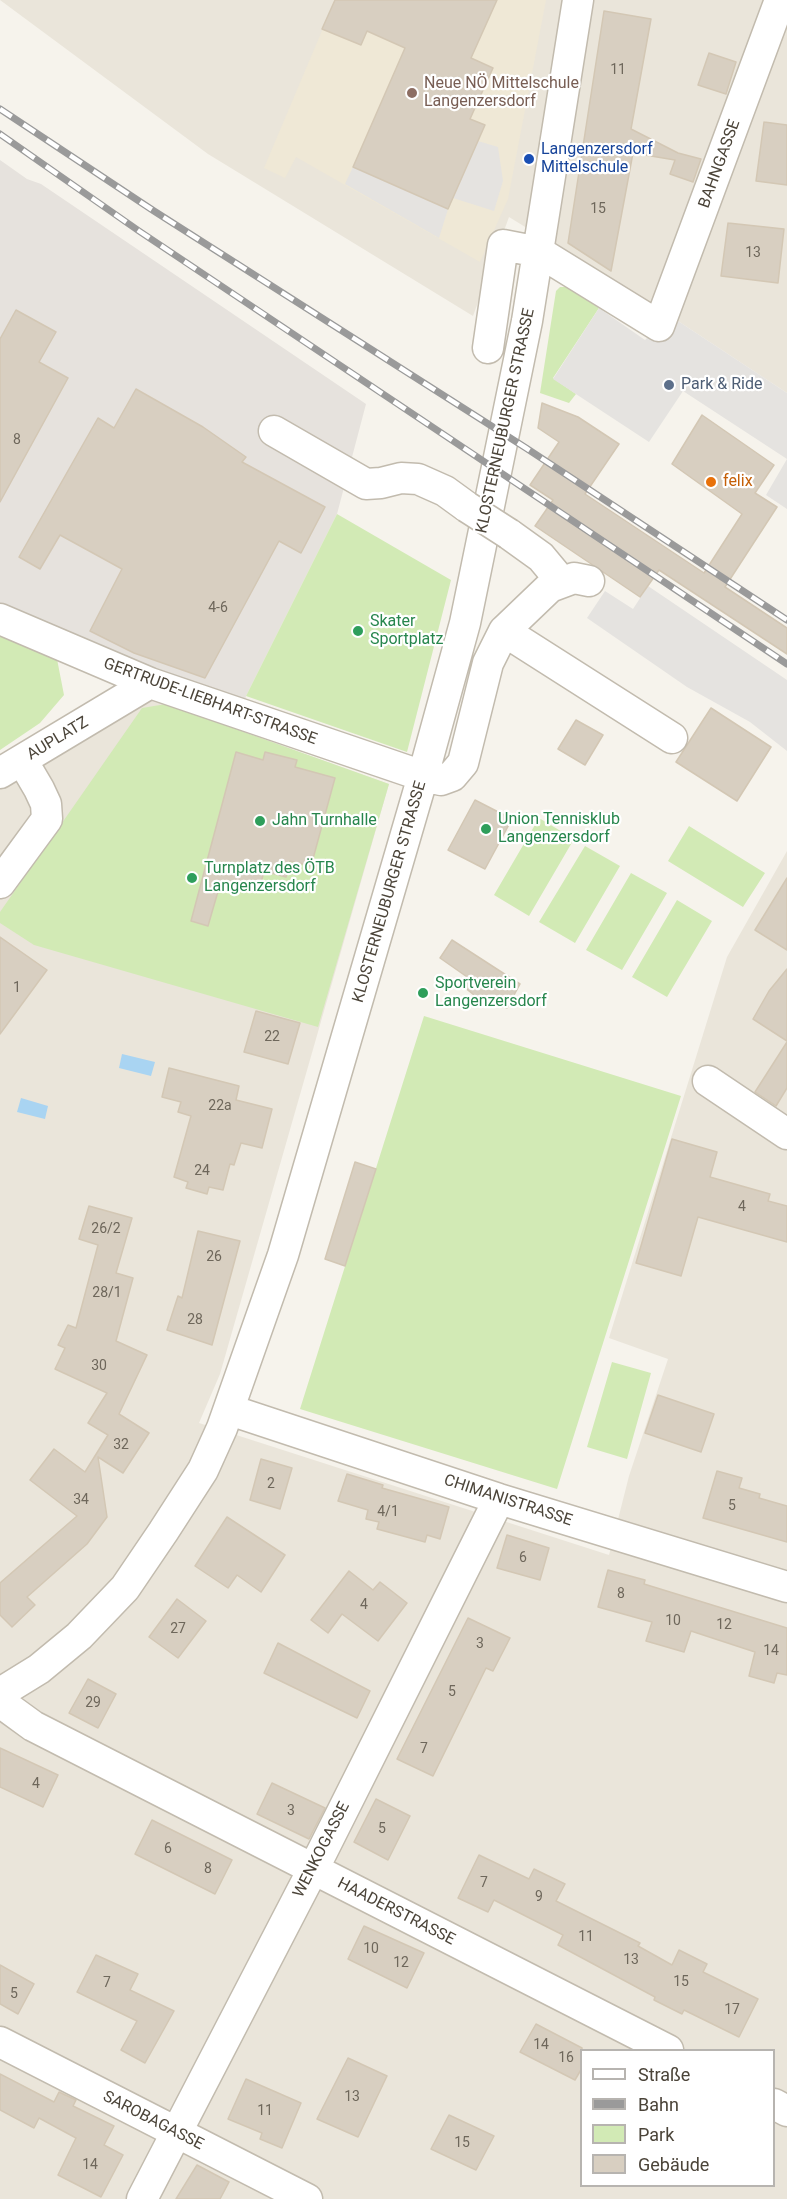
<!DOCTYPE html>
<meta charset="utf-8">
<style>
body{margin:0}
#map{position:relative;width:787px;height:2199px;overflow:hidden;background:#f6f3ec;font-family:Roboto,sans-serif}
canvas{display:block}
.legend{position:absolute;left:580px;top:2049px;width:195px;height:138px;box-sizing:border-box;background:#fff;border:2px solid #b7b4b0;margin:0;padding:8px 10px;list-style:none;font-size:18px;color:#4b4439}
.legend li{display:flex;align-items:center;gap:12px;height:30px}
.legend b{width:30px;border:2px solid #b7b4b0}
</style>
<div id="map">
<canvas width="787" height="2199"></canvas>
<ul class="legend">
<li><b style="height:8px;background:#fff"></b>Straße</li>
<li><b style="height:8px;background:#9a9a9a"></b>Bahn</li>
<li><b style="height:16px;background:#d2eab5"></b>Park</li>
<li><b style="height:16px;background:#d8cfc1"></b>Gebäude</li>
</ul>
</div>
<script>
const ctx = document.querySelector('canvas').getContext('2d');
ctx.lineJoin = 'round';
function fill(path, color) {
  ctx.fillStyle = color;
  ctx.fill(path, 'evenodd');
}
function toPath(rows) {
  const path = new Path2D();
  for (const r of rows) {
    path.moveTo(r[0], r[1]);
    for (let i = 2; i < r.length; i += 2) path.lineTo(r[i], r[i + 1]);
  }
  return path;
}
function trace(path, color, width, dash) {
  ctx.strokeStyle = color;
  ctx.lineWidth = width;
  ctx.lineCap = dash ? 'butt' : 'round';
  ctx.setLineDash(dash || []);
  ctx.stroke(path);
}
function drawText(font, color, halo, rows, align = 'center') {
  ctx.font = font + ' Roboto,sans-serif';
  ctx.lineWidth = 4.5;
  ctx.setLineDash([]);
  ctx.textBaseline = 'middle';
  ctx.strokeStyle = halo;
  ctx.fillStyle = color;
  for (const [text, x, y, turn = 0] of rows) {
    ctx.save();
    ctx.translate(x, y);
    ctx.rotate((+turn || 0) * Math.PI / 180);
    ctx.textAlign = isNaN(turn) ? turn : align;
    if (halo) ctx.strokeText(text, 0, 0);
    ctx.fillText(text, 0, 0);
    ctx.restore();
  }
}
const residential = toPath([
 [0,0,787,0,787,393,678,321,509,217,473,316,208,154],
 [143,696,389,784,220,1374,199,1423,609,1555,629,1476,668,1359,609,1338,727,957,787,851,787,2199,0,2199,0,785],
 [582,2050,774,2050,774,2186,582,2186]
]);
const industrial = toPath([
 [0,160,27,179,41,184,366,404,337,514,246,696,242,715,0,619]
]);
const education = toPath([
 [335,0,546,0,508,199,480,262,296,157,285,178,264,168]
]);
const green = toPath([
 [560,287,567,287,599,308,553,378,576,394,569,403,540,393,556,291],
 [337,514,451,580,407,752,246,696],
 [0,634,57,659,64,695,40,723,0,750],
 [166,704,389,784,318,1027,34,945,0,923,0,912,142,708],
 [539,818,574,839,529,916,494,895],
 [689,826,765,873,743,907,668,861],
 [585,846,620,866,575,943,539,922],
 [631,873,667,893,622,970,586,950],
 [677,900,712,921,667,997,632,977],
 [424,1016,681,1096,557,1489,300,1409],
 [612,1362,651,1373,627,1459,587,1447]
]);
const parking = toPath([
 [478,141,498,147,503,181,494,211,453,198],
 [353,167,448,209,439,238,345,184],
 [599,308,645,340,659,326,678,321,787,393,787,509,766,495,787,459,683,391,649,442,553,379],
 [648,586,787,680,787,751,750,722,687,687,587,618,605,591,633,609]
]);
const water = toPath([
 [122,1054,155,1062,151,1076,119,1068],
 [21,1098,48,1106,45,1119,17,1112]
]);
const building = toPath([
 [335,0,497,0,471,58,493,68,470,119,485,125,448,209,353,167,405,48,367,31,361,45,322,29,335,0],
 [604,11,651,19,631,129,678,153,701,159,693,182,670,174,675,160,633,153,611,271,568,243,604,11],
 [709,53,736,62,726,94,698,85,709,53],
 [764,122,787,125,787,185,756,181,764,122],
 [728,223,784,229,778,283,721,276,728,223],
 [16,310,56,332,39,362,68,378,0,502,0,339,16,310],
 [136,389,203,427,246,457,242,462,325,507,301,553,279,541,205,678,134,653,90,631,122,569,60,535,40,569,19,557,98,418,114,428,136,389],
 [542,403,578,417,619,444,585,494,704,573,742,514,672,464,702,415,774,465,755,493,777,507,725,587,787,628,787,654,659,570,640,597,535,526,553,500,530,485,559,442,538,428,542,403],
 [711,708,771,747,737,801,676,762,711,708],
 [576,720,603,735,585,765,558,749,576,720],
 [236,752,263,760,265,752,297,760,295,767,335,778,311,866,290,861,286,877,264,871,259,891,221,881,208,926,191,921,236,752],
 [475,800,512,819,485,869,448,850,475,800],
 [787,878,787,950,755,930,787,878],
 [0,937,47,970,0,1034,0,937],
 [452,940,520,984,507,1008,479,999,464,987,470,979,440,958,452,940],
 [787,969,787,1041,753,1019,769,991,787,969],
 [256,1011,300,1023,288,1064,244,1052,256,1011],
 [787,1042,787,1088,776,1106,755,1092,787,1042],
 [169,1068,239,1086,236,1100,272,1109,262,1148,241,1143,234,1165,230,1164,223,1190,209,1187,207,1194,186,1188,188,1182,174,1177,191,1116,178,1112,181,1102,162,1097,169,1068],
 [672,1139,717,1152,710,1177,770,1194,768,1201,787,1206,787,1242,698,1217,681,1276,636,1263,672,1139],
 [355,1162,376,1169,345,1266,325,1259,355,1162],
 [89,1206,132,1218,116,1273,133,1278,116,1341,147,1355,119,1414,149,1433,123,1473,98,1457,107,1517,87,1544,27,1597,35,1605,12,1627,0,1615,0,1583,77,1516,30,1480,54,1449,85,1472,108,1435,88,1423,107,1393,55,1369,65,1348,58,1345,68,1325,76,1328,98,1245,79,1239,89,1206],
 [198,1231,240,1241,212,1345,167,1330,178,1296,182,1298,198,1231],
 [658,1395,714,1414,701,1452,645,1433,658,1395],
 [261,1459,292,1468,280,1509,250,1500,261,1459],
 [717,1471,742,1478,739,1488,760,1494,759,1498,787,1506,787,1542,703,1518,717,1471],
 [347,1474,383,1485,382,1488,449,1507,440,1539,427,1535,425,1542,377,1529,379,1522,366,1519,368,1510,338,1501,347,1474],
 [227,1517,285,1555,261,1592,237,1575,228,1588,195,1566,227,1517],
 [507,1535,549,1548,540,1580,497,1568,507,1535],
 [608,1570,645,1580,644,1584,787,1628,787,1675,777,1673,774,1683,749,1676,755,1652,691,1631,684,1652,646,1641,652,1622,598,1607,608,1570],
 [349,1571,373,1590,380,1582,407,1603,378,1641,342,1614,328,1633,311,1620,349,1571],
 [177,1599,206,1621,178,1658,149,1637,177,1599],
 [468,1618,510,1638,493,1671,486,1668,433,1776,397,1759,468,1618],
 [278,1643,370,1691,357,1718,264,1673,278,1643],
 [88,1679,116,1694,98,1728,69,1713,88,1679],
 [0,1748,58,1775,43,1807,0,1787,0,1748],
 [272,1783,325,1808,309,1839,257,1814,272,1783],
 [376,1799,410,1816,388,1860,354,1842,376,1799],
 [152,1820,232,1860,215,1894,135,1854,152,1820],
 [479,1855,529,1879,534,1869,565,1884,556,1901,640,1943,638,1946,672,1965,679,1950,707,1964,703,1972,758,1999,739,2037,684,2010,682,2014,654,2000,655,1997,558,1945,563,1935,494,1900,488,1912,458,1898,479,1855],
 [364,1926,424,1953,407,1988,348,1959,364,1926],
 [96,1955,138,1974,130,1990,174,2011,145,2063,121,2050,137,2021,77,1992,96,1955],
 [0,1965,34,1984,18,2014,0,2004,0,1965],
 [536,2024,582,2048,582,2068,575,2080,520,2052,536,2024],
 [348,2058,387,2076,358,2137,317,2119,348,2058],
 [0,2074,54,2102,59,2092,76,2100,73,2106,114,2126,104,2145,123,2155,101,2197,58,2175,76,2138,39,2118,34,2128,0,2110,0,2074],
 [246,2079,301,2103,282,2148,260,2139,262,2133,228,2119,246,2079],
 [449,2115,494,2136,476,2170,431,2149,449,2115],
 [197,2165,229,2182,220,2199,176,2199,197,2165]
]);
const minor = toPath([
 [488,348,503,245,539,252,659,326,780,0],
 [274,431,366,484,381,483,401,478,418,479,445,491,467,507],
 [509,534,541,557,561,581],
 [0,619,150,683,423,776,441,780,452,776,463,763,488,663,504,631,550,587,574,578,589,581],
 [504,631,672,738],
 [0,773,150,683],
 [0,883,47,819,46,804,39,789,22,760],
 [708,1081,787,1134],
 [230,1410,499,1499,787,1587],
 [0,1693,39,1669,79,1636,125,1588,163,1532,203,1470,222,1428,283,1255,423,776,465,623,527,321,578,0],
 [0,1702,33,1726,668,2050],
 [0,2042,307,2199],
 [774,2104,787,2111],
 [142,2199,322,1852,499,1499]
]);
const rail = toPath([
 [0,109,154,211,526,448,787,620],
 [0,134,139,231,787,664]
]);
const minorBridge = toPath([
 [467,507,509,534]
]);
const markers = [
 [412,93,6,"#8d6e63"],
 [529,159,6,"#1a4fb4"],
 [669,385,6,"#5c6f8a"],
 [711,482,6,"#e8710a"],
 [358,631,6,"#2e9e5b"],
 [260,821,6,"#2e9e5b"],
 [486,829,6,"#2e9e5b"],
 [192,878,6,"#2e9e5b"],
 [423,993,6,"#2e9e5b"]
];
const numberNames = [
 ["11",618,70],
 ["15",598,209],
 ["13",753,253],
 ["8",17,440],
 ["4-6",218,608],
 ["1",17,988],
 ["22",272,1037],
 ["22a",220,1106],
 ["24",202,1171],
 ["4",742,1207],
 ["26/2",106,1229],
 ["26",214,1257],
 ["28/1",107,1293],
 ["28",195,1320],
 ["30",99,1366],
 ["32",121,1445],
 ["2",271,1484],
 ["34",81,1500],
 ["5",732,1506],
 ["4/1",388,1512],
 ["6",523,1558],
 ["8",621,1594],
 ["4",364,1605],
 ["10",673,1621],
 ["12",724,1625],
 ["27",178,1629],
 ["3",480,1644],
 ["14",771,1651],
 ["5",452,1692],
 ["29",93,1703],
 ["7",424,1749],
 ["4",36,1784],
 ["3",291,1811],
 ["5",382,1829],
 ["6",168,1849],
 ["8",208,1869],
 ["7",484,1883],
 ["9",539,1897],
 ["11",586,1937],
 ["10",371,1949],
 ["13",631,1960],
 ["12",401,1963],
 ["15",681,1982],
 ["7",107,1983],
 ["5",14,1994],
 ["17",732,2010],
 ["14",541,2045],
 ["16",566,2058],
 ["13",352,2097],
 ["11",265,2111],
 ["15",462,2143],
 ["14",90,2165]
];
const educationNames = [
 ["Neue NÖ Mittelschule",424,84],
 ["Langenzersdorf",424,102]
];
const transitNames = [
 ["Langenzersdorf",541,150],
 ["Mittelschule",541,168]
];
const streetNames = [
 ["BAHNGASSE",720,164,-70],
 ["KLOSTERNEUBURGER STRASSE",506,421,-78],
 ["GERTRUDE-LIEBHART-STRASSE",210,702,20],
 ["AUPLATZ",58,739,-31],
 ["KLOSTERNEUBURGER STRASSE",390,892,-74],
 ["CHIMANISTRASSE",508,1501,18],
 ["WENKOGASSE",322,1850,-63],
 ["HAADERSTRASSE",396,1912,27],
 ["SAROBAGASSE",153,2121,27]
];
const serviceNames = [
 ["Park & Ride",681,385]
];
const foodNames = [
 ["felix",723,482]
];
const leisureNames = [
 ["Skater",370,622],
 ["Sportplatz",370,640],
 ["Union Tennisklub",498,820],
 ["Langenzersdorf",498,838],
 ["Jahn Turnhalle",272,821],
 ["Turnplatz des ÖTB",204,869],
 ["Langenzersdorf",204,887],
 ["Sportverein",435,984],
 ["Langenzersdorf",435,1002]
];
fill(residential, '#eae5da');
fill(industrial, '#e6e2dd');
fill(education, '#efe8d6');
fill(green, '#d2eab5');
fill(parking, '#e5e3e0');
fill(water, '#a9d4f2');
fill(building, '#d8cfc1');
trace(building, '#d3c7b4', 1.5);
trace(minor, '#c2bbae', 33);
trace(minor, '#fff', 30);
trace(rail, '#9a9a9a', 7);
trace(rail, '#fff', 4.5, [14]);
trace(minorBridge, '#c2bbae', 33, []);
trace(minorBridge, '#fff', 30);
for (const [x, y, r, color] of markers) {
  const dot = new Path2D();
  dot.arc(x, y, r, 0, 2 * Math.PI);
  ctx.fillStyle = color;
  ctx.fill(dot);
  trace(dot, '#fff', 2);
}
drawText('14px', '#6e675b', null, numberNames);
drawText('16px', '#785e54', '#fff', educationNames, 'left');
drawText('16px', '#164399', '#fff', transitNames, 'left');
drawText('16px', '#4b4439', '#fff', streetNames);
drawText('16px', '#4e5e75', '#fff', serviceNames, 'left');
drawText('16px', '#c56008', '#fff', foodNames, 'left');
drawText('16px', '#27864d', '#fff', leisureNames, 'left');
</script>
